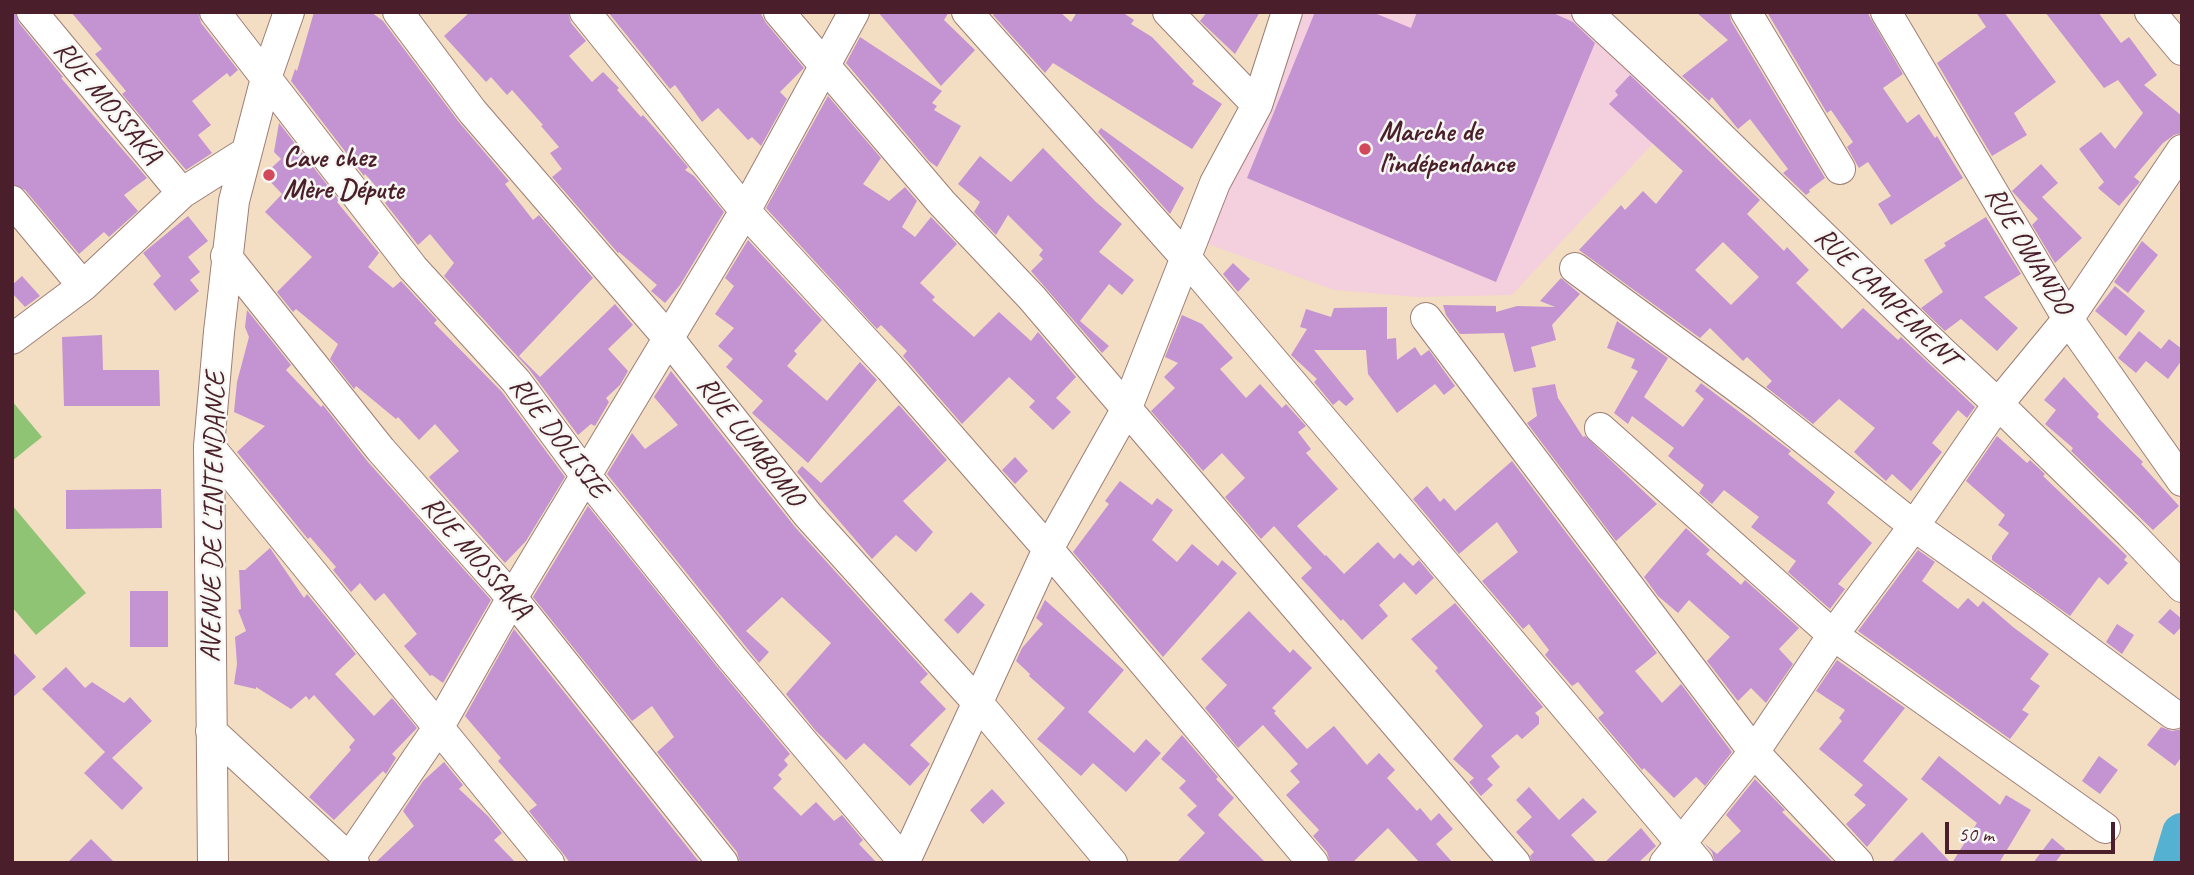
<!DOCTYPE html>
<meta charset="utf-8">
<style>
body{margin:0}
#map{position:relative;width:2194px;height:875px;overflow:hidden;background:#f3dec3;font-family:Caveat,sans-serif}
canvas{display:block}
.frame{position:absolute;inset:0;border:14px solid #4a1f2b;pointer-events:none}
.scale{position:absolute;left:1945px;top:822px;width:170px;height:32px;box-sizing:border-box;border:4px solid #4a1f2b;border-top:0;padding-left:9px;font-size:21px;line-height:24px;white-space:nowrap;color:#4a1f2b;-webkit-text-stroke:5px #f6f6f2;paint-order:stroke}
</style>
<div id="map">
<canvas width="2194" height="875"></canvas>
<div class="frame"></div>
<div class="scale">50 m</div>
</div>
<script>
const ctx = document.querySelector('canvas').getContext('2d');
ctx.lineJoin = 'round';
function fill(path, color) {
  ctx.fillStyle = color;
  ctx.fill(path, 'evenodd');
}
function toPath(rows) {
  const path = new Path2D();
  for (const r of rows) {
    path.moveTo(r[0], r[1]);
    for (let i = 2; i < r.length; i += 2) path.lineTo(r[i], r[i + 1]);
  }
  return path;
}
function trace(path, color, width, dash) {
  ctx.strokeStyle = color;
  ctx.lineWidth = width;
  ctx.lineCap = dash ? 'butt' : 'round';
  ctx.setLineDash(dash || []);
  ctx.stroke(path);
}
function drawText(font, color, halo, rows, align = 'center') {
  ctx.font = font + ' Caveat,sans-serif';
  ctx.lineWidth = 5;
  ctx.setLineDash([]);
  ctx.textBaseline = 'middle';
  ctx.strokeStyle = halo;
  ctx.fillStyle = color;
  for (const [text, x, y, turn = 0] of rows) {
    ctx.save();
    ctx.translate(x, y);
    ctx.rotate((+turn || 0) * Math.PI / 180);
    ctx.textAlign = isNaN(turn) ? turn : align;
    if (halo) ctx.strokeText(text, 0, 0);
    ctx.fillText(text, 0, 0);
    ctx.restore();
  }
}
const built = toPath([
 [1296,12,1574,12,1685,109,1512,295,1417,297,1334,290,1205,243]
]);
const green = toPath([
 [12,401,42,437,12,461],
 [12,505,86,593,36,635,12,607]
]);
const river = toPath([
 [2173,863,2182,833]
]);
const building = toPath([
 [12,12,15,12,19,23,63,77,61,78,147,178,124,195,138,211,109,237,104,232,79,254,25,190,12,184],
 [71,12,198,12,201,23,238,70,230,77,227,73,192,101,211,125,198,135,212,153,186,170,122,94,126,91,95,54,102,49],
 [314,12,371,12,383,21,458,121,509,181,505,184,533,220,539,215,593,278,519,356,540,377,615,304,633,325,608,349,628,371,620,385,606,398,609,402,595,426,591,424,578,435,529,369,444,276,454,263,430,234,418,245,385,203,388,200,365,174,364,176,291,81,295,69,297,71],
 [470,12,568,12,571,23,586,41,569,56,592,82,603,72,619,88,617,90,641,117,643,115,670,146,688,167,685,170,694,176,724,212,680,285,665,303,651,291,657,285,619,252,618,253,552,177,562,169,550,153,559,147,541,126,543,125,512,90,507,95,491,77,486,82,444,36],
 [608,12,760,12,766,23,804,68,780,92,787,99,761,146,752,137,748,140,718,108,702,122,675,85,670,89],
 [878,12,949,12,944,20,975,50,941,86],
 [995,12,1060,12,1071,22,1077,12,1122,12,1134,20,1131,24,1152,37,1194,81,1192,84,1222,104,1192,149,1053,63,1045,73,993,15],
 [1207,12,1260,12,1235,54,1200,21],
 [1315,12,1372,12,1411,28,1417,12,1551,12,1573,22,1595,43,1496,282,1247,178],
 [1696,12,1729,12,1731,21,1825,178,1809,190,1810,192,1806,195,1783,173,1788,169,1750,119,1738,129,1712,97,1709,101,1682,76,1728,40],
 [1767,12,1867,12,1903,74,1883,88,1907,123,1919,114,1935,138,1937,136,1963,178,1891,225,1878,204,1891,196,1868,162,1859,168,1856,163,1847,147,1853,142,1831,110,1827,113],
 [1976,12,2004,12,2056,82,2014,113,2027,135,1992,156,1937,63,1986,27],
 [2045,12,2098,12,2121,43,2129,37,2157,75,2144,85,2182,116,2182,133,2174,135,2163,143,2134,177,2140,182,2119,206,2098,188,2104,182,2079,149,2101,132,2115,149,2143,113,2118,80,2104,88],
 [860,37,942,91,932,103,937,106,934,110,961,126,937,167,929,161,846,63],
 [1630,75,1760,200,1747,214,1784,251,1787,247,1809,270,1796,283,1842,329,1863,308,1898,340,1901,337,1975,407,1967,418,1958,410,1932,443,1942,452,1911,491,1892,474,1886,481,1854,452,1875,428,1839,399,1813,424,1766,387,1772,381,1747,357,1743,361,1710,328,1700,338,1579,250,1621,205,1625,210,1643,191,1656,204,1683,171,1609,104,1618,95,1615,91],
 [1723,242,1759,277,1731,305,1695,270],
 [828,96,881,158,863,184,889,201,905,187,917,201,902,227,915,237,931,217,957,244,920,283,935,297,932,300,974,337,999,312,1031,341,1038,332,1076,377,1056,398,1071,412,1053,430,1029,407,1035,401,1009,377,962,424,903,356,907,351,881,325,877,329,766,208],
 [279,123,339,200,337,202,379,253,368,267,393,288,401,281,437,320,434,323,502,392,565,477,526,541,505,563,429,477,459,451,435,424,419,440,398,417,396,419,356,386,354,389,330,359,338,344,296,309,293,312,277,292,312,257,265,212,282,194,264,175,281,159,274,152],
 [1101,128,1184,188,1170,214,1098,132],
 [1043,148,1096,202,1122,224,1099,252,1134,280,1122,295,1109,284,1080,321,1109,346,1102,353,1031,271,1043,259,1039,255,1043,250,1008,215,996,235,974,212,980,202,958,184,980,156,1011,182],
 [2041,164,2058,183,2042,197,2082,238,2055,263,2032,225,2038,219,2012,191],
 [188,216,208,241,188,257,200,272,190,280,199,291,175,311,153,284,161,276,143,253],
 [1986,217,2021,274,1984,297,2018,328,1997,351,1961,319,1945,331,1921,308,1943,292,1924,260,1946,246,1944,243],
 [748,240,822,320,794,351,797,354,787,366,827,401,860,362,877,380,808,463,752,413,763,401,726,367,733,359,718,346,734,328,715,314,734,286,725,278],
 [2142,241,2158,255,2128,293,2114,282],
 [1233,263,1250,279,1238,292,1223,274],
 [22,276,40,296,25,307,12,293,12,285],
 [1561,278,1580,294,1552,325,1556,340,1531,347,1536,367,1514,372,1504,333,1460,334,1446,315,1443,305,1496,306,1496,312,1517,306,1555,307,1540,301],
 [2115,286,2145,311,2126,336,2095,311],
 [1387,307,1387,339,1396,338,1397,360,1415,347,1421,356,1429,350,1455,386,1444,395,1435,384,1397,413,1368,374,1366,350,1314,350,1354,399,1346,406,1339,400,1333,405,1314,382,1317,379,1291,355,1307,329,1300,327,1306,309,1331,317,1334,308],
 [247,310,291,365,286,370,321,407,323,405,368,462,491,600,443,683,432,675,430,676,404,646,417,634,384,593,375,601,360,583,351,592,333,570,336,567,310,537,308,539,237,452,265,426,234,412,237,382,249,337,245,327],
 [1182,315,1202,324,1233,358,1220,369,1246,398,1260,384,1282,408,1286,404,1306,426,1298,432,1311,449,1306,453,1338,489,1297,526,1325,556,1326,555,1344,574,1378,542,1394,559,1400,553,1413,566,1419,560,1434,578,1416,595,1404,582,1379,605,1388,616,1362,640,1343,619,1341,621,1301,578,1312,568,1274,526,1261,539,1225,497,1245,478,1222,453,1203,471,1151,411,1175,388,1164,377,1178,363,1165,357],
 [1617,321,1668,358,1644,397,1683,427,1704,399,1695,391,1701,383,1791,451,1788,454,1835,492,1827,503,1872,543,1838,584,1845,589,1830,609,1788,572,1796,561,1751,527,1759,517,1724,490,1712,504,1699,493,1704,485,1668,456,1674,448,1632,416,1628,424,1614,413,1638,371,1631,368,1635,359,1607,348],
 [2139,331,2161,349,2169,339,2182,349,2182,360,2168,379,2146,361,2136,373,2118,358],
 [102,335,103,370,159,370,160,406,64,406,62,337],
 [671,371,795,527,928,674,920,682,946,709,910,745,930,764,910,786,864,743,846,760,816,731,786,694,831,643,782,597,746,631,769,652,759,663,607,474,632,433,645,449,678,425,654,397],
 [2064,377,2099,414,2097,417,2143,462,2141,464,2179,506,2153,530,2071,451,2073,448,2045,424,2056,410,2044,400],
 [1555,384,1558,398,1583,437,1585,436,1657,504,1616,541,1527,423,1537,416,1532,388],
 [899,405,947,460,903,501,933,532,916,552,896,535,872,559,797,472,802,466,821,483],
 [1997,436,2027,463,2030,460,2045,474,2043,476,2127,556,2124,560,2128,563,2108,585,2099,577,2070,616,1992,560,1992,556,2009,533,1998,525,2005,515,1966,481],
 [1015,457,1028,471,1015,484,1002,470],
 [1512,461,1657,653,1635,671,1662,703,1681,684,1732,752,1705,786,1696,777,1674,798,1644,768,1642,770,1598,718,1604,713,1578,682,1572,686,1545,655,1549,650,1529,624,1523,629,1482,581,1518,552,1497,522,1459,554,1413,499,1427,486,1440,502,1444,498,1455,511],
 [1120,481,1152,505,1157,498,1173,510,1152,540,1177,562,1192,544,1218,566,1222,560,1237,573,1163,657,1073,552,1109,504,1105,501],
 [161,489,162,528,66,529,66,490],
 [588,506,719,669,790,754,784,760,788,765,778,775,782,779,773,788,801,816,816,802,834,821,842,815,863,840,859,844,877,863,740,863,737,852,657,752,674,737,652,706,632,721,533,597],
 [1686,528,1710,550,1706,554,1741,585,1745,580,1799,628,1779,649,1793,664,1766,703,1751,688,1738,701,1707,661,1730,637,1689,600,1678,613,1658,596,1644,577],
 [270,548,304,598,307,594,356,654,335,674,374,716,392,698,417,728,392,754,396,758,386,774,383,771,334,820,309,797,351,750,349,747,355,740,314,695,309,700,306,696,291,709,256,687,256,689,234,684,237,664,235,637,246,631,238,610,241,609,239,570,245,570],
 [1918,550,1935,562,1922,581,1958,609,1968,598,1978,607,1983,601,2013,627,2049,654,2030,679,2040,686,2022,710,2029,714,2010,739,1858,631],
 [130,591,168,591,168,647,130,647],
 [971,592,985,605,958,634,944,620],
 [1045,600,1124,670,1088,712,1134,753,1146,739,1161,753,1126,792,1093,763,1081,776,1037,739,1065,708,1029,676,1030,674,1016,661,1022,648,1043,624,1036,618],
 [1455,603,1543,707,1535,713,1539,717,1539,724,1522,739,1517,734,1491,756,1500,767,1487,779,1493,785,1481,796,1469,782,1474,778,1453,759,1483,726,1435,671,1438,668,1411,639],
 [2170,609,2182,619,2182,626,2174,635,2158,622],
 [1249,611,1290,653,1293,649,1312,668,1272,708,1276,711,1274,713,1307,749,1334,726,1367,765,1379,753,1395,770,1387,778,1417,811,1420,808,1431,821,1439,813,1453,829,1436,844,1453,863,1420,863,1388,828,1352,863,1330,863,1327,852,1313,836,1319,830,1286,795,1300,782,1290,771,1298,764,1263,725,1238,748,1205,708,1227,685,1201,659],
 [2117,624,2134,635,2122,654,2106,642],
 [514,629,700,863,570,863,565,856,529,811,537,805,498,761,501,758,465,716],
 [12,651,36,677,12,698],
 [1837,660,1905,708,1863,761,1908,799,1867,847,1846,824,1866,805,1854,795,1863,785,1819,749,1842,721,1839,718,1845,710,1816,691],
 [66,667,85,688,92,682,124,703,130,697,152,721,112,758,143,788,122,810,84,773,105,752,42,689],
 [2161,727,2172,731,2182,729,2182,756,2175,766,2147,745],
 [1182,735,1218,777,1216,779,1234,798,1218,815,1266,863,1176,863,1205,833,1187,815,1197,806,1179,788,1186,781,1161,759],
 [1939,756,2000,805,2006,795,2031,810,1999,863,1952,863,1977,823,1921,779],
 [2099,756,2118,770,2100,794,2082,781],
 [444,762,463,785,459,789,488,816,502,833,494,840,516,863,375,863,414,826,403,811,423,781],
 [1755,779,1785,810,1782,812,1834,863,1715,863,1712,852,1704,843,1717,854,1741,831,1726,815],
 [1529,787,1559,820,1583,798,1597,812,1571,835,1597,863,1532,863,1530,856,1534,852,1516,832,1532,817,1516,800],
 [992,789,1005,803,983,824,970,810],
 [1641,828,1656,846,1638,863,1604,863],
 [1922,832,1951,863,1891,863],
 [2052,838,2065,849,2055,863,2033,863],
 [91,839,115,863,67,863]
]);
const minor = toPath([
 [32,12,182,193],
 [215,12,413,268,516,381,586,476,732,658,905,863],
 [398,12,472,111,669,339,808,515,977,702,1112,863],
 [585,12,745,211,890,368,1048,549,1313,863],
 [779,12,941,202,1032,298,1515,863],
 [967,12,1186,258,1698,863],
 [1168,12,1257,105],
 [1587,12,1695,112,1940,350,1998,404,2130,533,2182,587],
 [1746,12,1840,169],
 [1886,12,2068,319,2182,481],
 [2150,12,2182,50],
 [12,201,83,286],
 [226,256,381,450,512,598,723,863],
 [1575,268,1760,404,1914,526,2037,613,2173,714],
 [1426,318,1754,752,1858,863],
 [12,339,83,286,182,193,245,153],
 [1600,428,1833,635,2105,828],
 [209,446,549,863],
 [211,731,354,863],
 [213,863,209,446,219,332,234,201,266,78,289,12],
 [346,863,438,728,512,598,745,211,854,12],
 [904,863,1048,549,1126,410,1215,183,1257,105,1287,12],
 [1665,863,1754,752,1833,635,1914,526,1998,404,2068,319,2182,150]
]);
const markers = [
 [1365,149,7,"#d1495b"],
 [269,175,7,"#d1495b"]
];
const streetNames = [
 ["RUE MOSSAKA",107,103,50],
 ["RUE OWANDO",2028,251,59],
 ["RUE CAMPEMENT",1886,298,44],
 ["RUE DOLISIE",558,438,53],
 ["RUE LUMBOMO",750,442,52],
 ["AVENUE DE L'INTENDANCE",214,517,-89],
 ["RUE MOSSAKA",476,558,49]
];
const poiNames = [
 ["Marche de",1379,133],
 ["l’indépendance",1379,165],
 ["Cave chez",283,159],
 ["Mère Députe",283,191]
];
fill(built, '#f4cfdd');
fill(green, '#90c475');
trace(river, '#54b1d2', 40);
fill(building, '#c493d2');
trace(minor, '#9e7e77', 32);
trace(minor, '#fff', 30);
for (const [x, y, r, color] of markers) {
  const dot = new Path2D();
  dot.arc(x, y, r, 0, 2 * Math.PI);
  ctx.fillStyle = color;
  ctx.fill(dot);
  trace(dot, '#f6f6f2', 2.5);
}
drawText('28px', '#4a1f2b', '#f6f6f2', streetNames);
drawText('bold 28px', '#4a1f2b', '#f6f6f2', poiNames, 'left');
</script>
